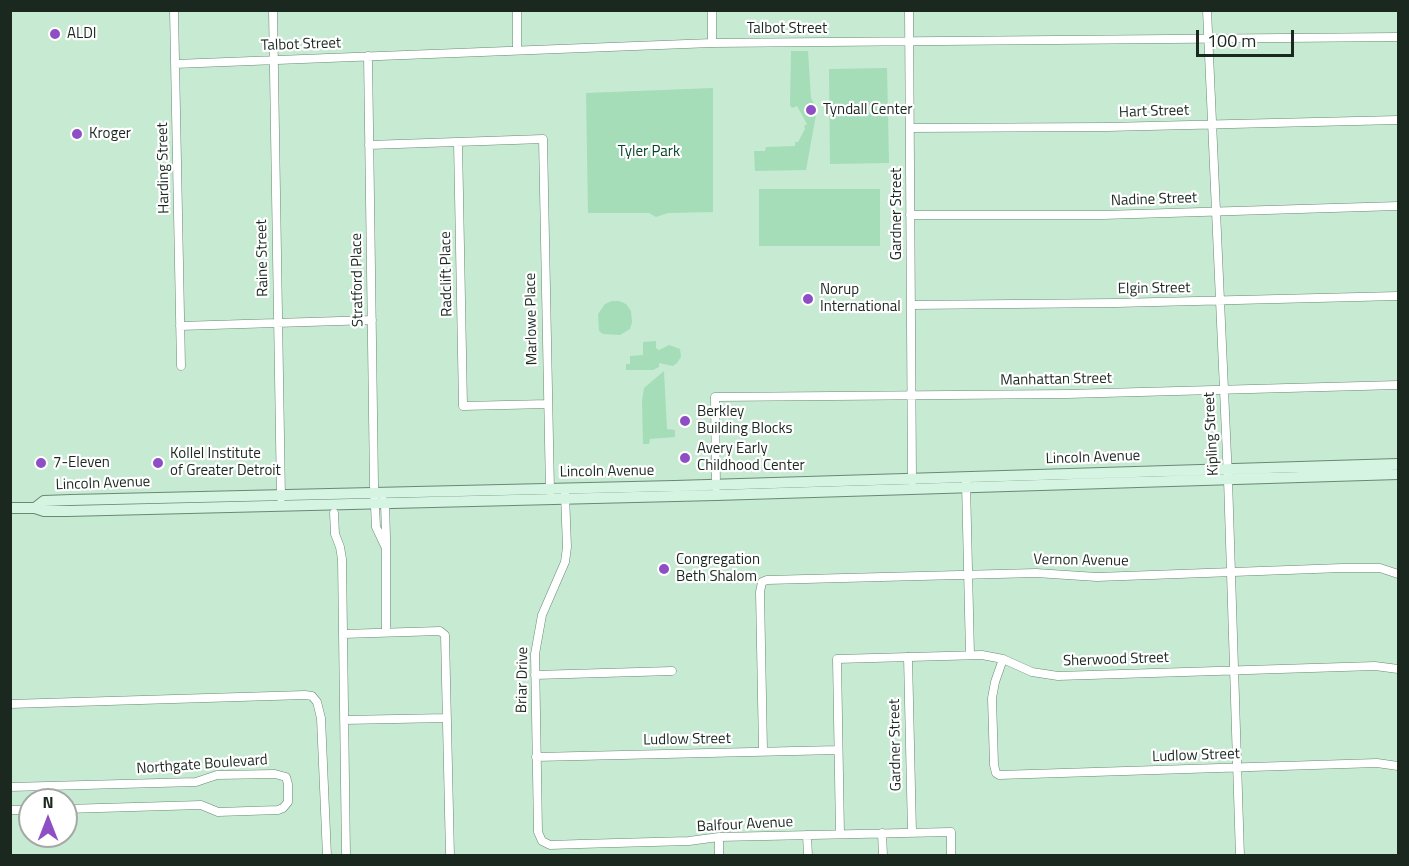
<!DOCTYPE html>
<style>
body{margin:0}
#map{position:relative;width:1409px;height:866px;overflow:hidden;background:#c7ead3;font-family:"Titillium Web",sans-serif}
canvas{display:block}
.frame{position:absolute;inset:0;border:12px solid #1b2820;pointer-events:none}
.north{position:absolute;left:18px;top:788px;width:60px;height:60px;box-sizing:border-box;background:#fff;border:2px solid #a4a9a6;border-radius:50%;rotate:0deg;font-size:16px;font-weight:700;line-height:24px;text-align:center;color:#1b2820}
.north::after{content:'';display:block;margin:auto;width:21px;height:27px;background:#8e4fc5;clip-path:polygon(50% 0,100% 100%,50% 72%,0 100%)}
.scale{position:absolute;left:1196px;top:30px;width:98px;height:27px;box-sizing:border-box;border:3px solid #1b2820;border-top:0;padding-left:8px;font-size:18px;line-height:21px;white-space:nowrap;color:#1b2820;-webkit-text-stroke:4px #fff;paint-order:stroke}
</style>
<div id="map">
<canvas width="1409" height="866"></canvas>
<div class="frame"></div>
<div class="north">N</div>
<div class="scale">100 m</div>
</div>
<script>
const ctx = document.querySelector('canvas').getContext('2d');
ctx.lineJoin = 'round';
function fill(path, color) {
  ctx.fillStyle = color;
  ctx.fill(path, 'evenodd');
}
function toPath(rows) {
  const path = new Path2D();
  for (const r of rows) {
    path.moveTo(r[0], r[1]);
    for (let i = 2; i < r.length; i += 2) path.lineTo(r[i], r[i + 1]);
  }
  return path;
}
function trace(path, color, width, dash) {
  ctx.strokeStyle = color;
  ctx.lineWidth = width;
  ctx.lineCap = dash ? 'butt' : 'round';
  ctx.setLineDash(dash || []);
  ctx.stroke(path);
}
function drawText(font, color, halo, rows, align = 'center') {
  ctx.font = font + ' "Titillium Web",sans-serif';
  ctx.lineWidth = 4.5;
  ctx.setLineDash([]);
  ctx.textBaseline = 'middle';
  ctx.strokeStyle = halo;
  ctx.fillStyle = color;
  for (const [text, x, y, turn = 0] of rows) {
    ctx.save();
    ctx.translate(x, y);
    ctx.rotate((+turn || 0) * Math.PI / 180);
    ctx.textAlign = isNaN(turn) ? turn : align;
    if (halo) ctx.strokeText(text, 0, 0);
    ctx.fillText(text, 0, 0);
    ctx.restore();
  }
}
const green = toPath([
 [791,51,808,51,811,98,817,109,806,170,755,171,754,151,765,151,766,147,795,146,795,142,798,142,805,129,804,126,807,124,797,106,792,108,790,105],
 [887,68,889,163,830,164,829,69],
 [713,88,713,212,668,213,656,217,649,213,588,213,586,93],
 [759,189,880,189,880,246,759,246],
 [612,301,619,301,626,304,631,311,632,322,630,329,620,335,603,334,599,331,598,314,605,304],
 [656,341,656,348,659,350,669,345,680,349,681,357,677,363,673,366,659,363,659,367,653,370,626,370,626,364,630,364,630,356,643,355,643,342],
 [664,371,667,429,675,430,675,437,650,439,649,444,643,444,642,401,644,388]
]);
const street = toPath([
 [174,10,181,366],
 [273,10,281,498],
 [517,10,517,50],
 [712,10,712,43],
 [909,10,912,481],
 [1207,10,1228,479,1240,856],
 [368,56,374,485,376,527,385,546],
 [175,64,712,43,1398,37],
 [910,128,1107,127,1398,120],
 [458,142,463,406,548,404],
 [369,145,543,139,550,491],
 [910,215,1103,215,1398,206],
 [911,305,1116,303,1398,296],
 [180,326,372,320],
 [966,483,970,655],
 [716,487,715,397,1067,394,1398,385],
 [565,494,567,547,565,562,542,615,535,654,538,832,542,841,550,845,580,844,689,841,719,837,951,832,951,856],
 [383,500,385,502,386,538,386,632],
 [334,513,335,534,340,547,342,559,346,856],
 [343,634,440,631,445,635,450,856],
 [908,657,912,833],
 [1003,659,995,682,992,698,994,765,996,773,999,775,1377,763,1398,766],
 [535,675,672,671],
 [10,704,305,695,312,696,317,702,321,718,327,856],
 [344,720,447,718],
 [763,751,760,592,762,582,767,580,1036,573,1097,577,1342,568,1380,568,1398,574],
 [536,757,838,750],
 [10,787,196,782,217,775,275,774,286,777,288,784,288,802,283,808,278,810,218,812,201,805,66,809],
 [10,810,30,810],
 [882,833,883,856],
 [840,834,837,659,982,655,1003,659,1032,672,1058,676,1375,666,1398,669],
 [807,835,808,856],
 [719,837,719,856]
]);
const secondary = toPath([
 [10,508,35,508,44,511,67,511,716,495,1398,474],
 [35,508,44,501,71,500,675,486,1398,464]
]);
const markers = [
 [55,34,6,"#8e4fc5"],
 [811,110,6,"#8e4fc5"],
 [77,134,6,"#8e4fc5"],
 [808,299,6,"#8e4fc5"],
 [685,421,6,"#8e4fc5"],
 [685,458,6,"#8e4fc5"],
 [41,463,6,"#8e4fc5"],
 [158,463,6,"#8e4fc5"],
 [664,569,6,"#8e4fc5"]
];
const streetNames = [
 ["Talbot Street",787,29],
 ["Talbot Street",301,45,-2],
 ["Hart Street",1154,112,-2],
 ["Harding Street",164,168,-91],
 ["Nadine Street",1154,200,-2],
 ["Gardner Street",897,214,-90],
 ["Raine Street",263,258,-91],
 ["Radclift Place",447,274,-91],
 ["Stratford Place",358,280,-91],
 ["Elgin Street",1154,289,-1],
 ["Marlowe Place",532,319,-91],
 ["Manhattan Street",1056,380,-1],
 ["Kipling Street",1212,434,-93],
 ["Lincoln Avenue",1093,458,-2],
 ["Lincoln Avenue",607,472,-1],
 ["Lincoln Avenue",103,484,-2],
 ["Vernon Avenue",1081,561,1],
 ["Sherwood Street",1116,660,-2],
 ["Briar Drive",523,680,-89],
 ["Ludlow Street",687,740,-1],
 ["Gardner Street",896,745,-91],
 ["Ludlow Street",1196,756,-2],
 ["Northgate Boulevard",202,765,-4],
 ["Balfour Avenue",745,825,-3]
];
const poiNames = [
 ["ALDI",67,34],
 ["Tyndall Center",823,110],
 ["Kroger",89,134],
 ["Norup",820,290],
 ["International",820,307],
 ["Berkley",697,412],
 ["Building Blocks",697,429],
 ["Avery Early",697,449],
 ["Childhood Center",697,466],
 ["Kollel Institute",170,454],
 ["of Greater Detroit",170,471],
 ["7-Eleven",53,463],
 ["Congregation",676,560],
 ["Beth Shalom",676,577]
];
const parkNames = [
 ["Tyler Park",649,152]
];
fill(green, '#a4ddb8');
trace(street, '#698974', 9);
trace(secondary, '#698974', 12);
trace(street, '#fff', 8);
trace(secondary, '#d6f4e2', 10);
for (const [x, y, r, color] of markers) {
  const dot = new Path2D();
  dot.arc(x, y, r, 0, 2 * Math.PI);
  ctx.fillStyle = color;
  ctx.fill(dot);
  trace(dot, '#fff', 2);
}
drawText('15px', '#1b2820', '#fff', streetNames);
drawText('15px', '#1b2820', '#fff', poiNames, 'left');
drawText('15px', '#064527', '#fff', parkNames);
</script>
